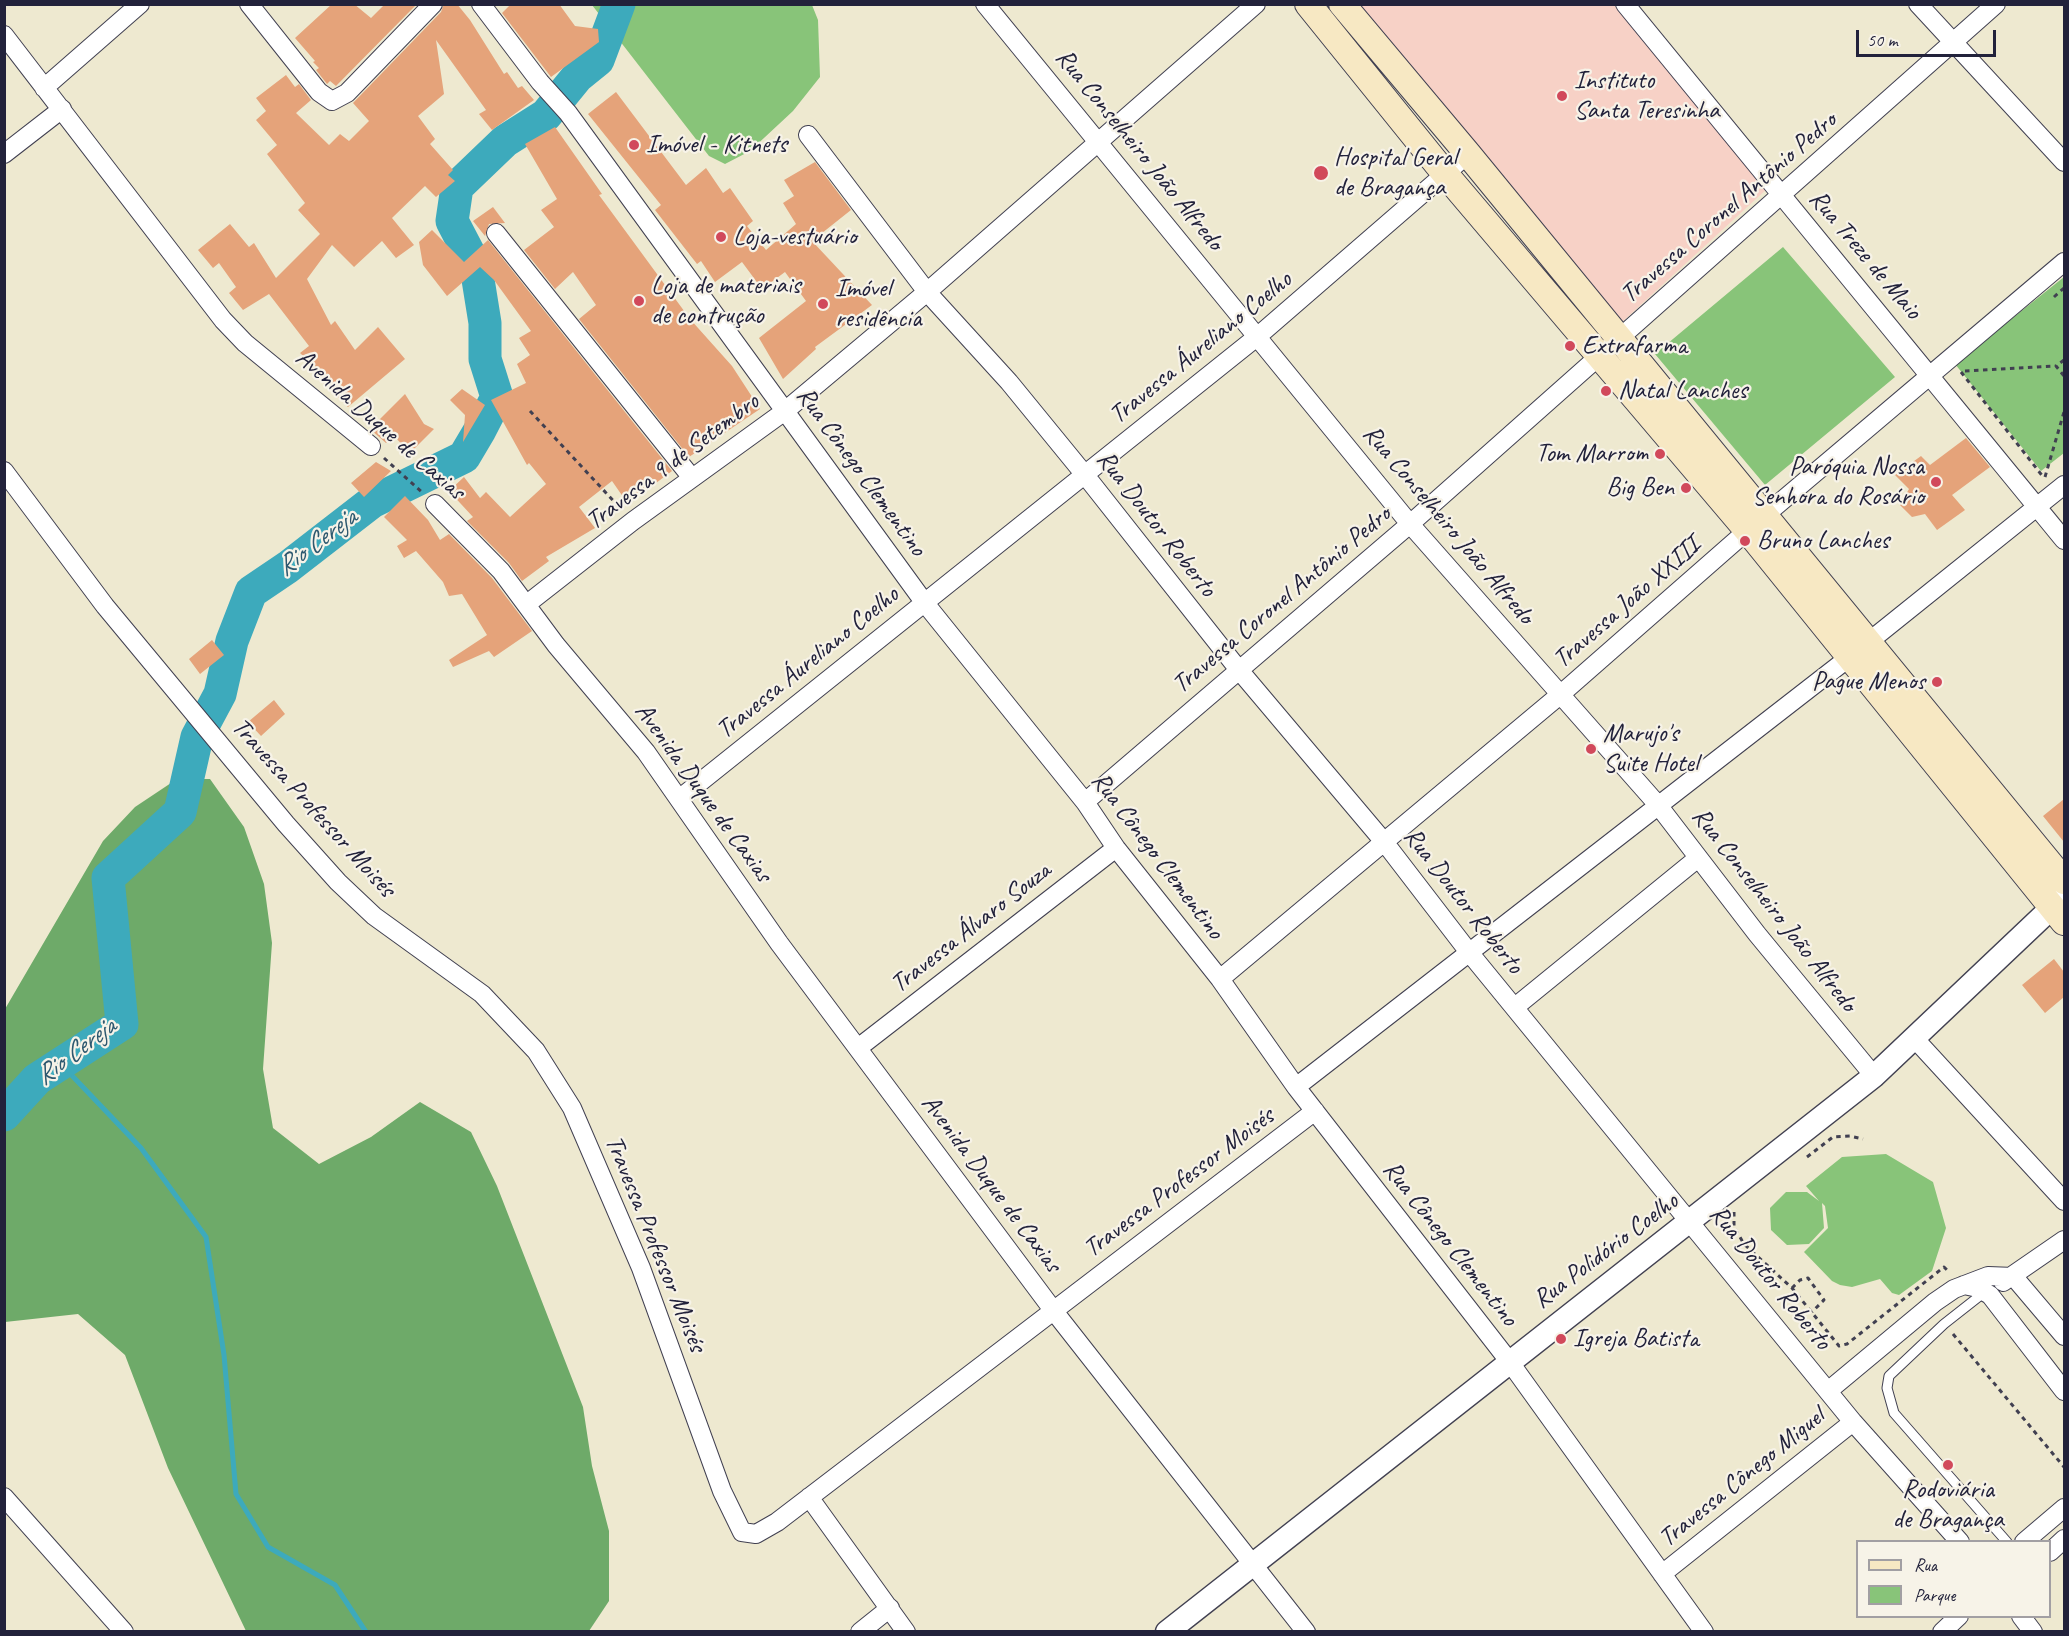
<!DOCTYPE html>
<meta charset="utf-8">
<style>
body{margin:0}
#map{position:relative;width:2069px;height:1636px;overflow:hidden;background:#eee9d0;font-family:Caveat,sans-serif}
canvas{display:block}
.frame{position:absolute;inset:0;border:6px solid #22223b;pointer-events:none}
.legend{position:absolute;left:1856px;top:1540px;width:195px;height:78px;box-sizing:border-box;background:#f7f3e8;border:2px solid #a29fa3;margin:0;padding:8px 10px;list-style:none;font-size:18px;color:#22223b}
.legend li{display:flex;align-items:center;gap:12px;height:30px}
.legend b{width:30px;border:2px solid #a29fa3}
.scale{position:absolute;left:1856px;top:30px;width:140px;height:27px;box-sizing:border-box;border:3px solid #22223b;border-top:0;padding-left:8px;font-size:18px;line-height:21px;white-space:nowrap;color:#22223b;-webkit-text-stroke:4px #f7f3e8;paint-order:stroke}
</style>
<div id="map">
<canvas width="2069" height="1636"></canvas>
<div class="frame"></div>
<ul class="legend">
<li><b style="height:8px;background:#f7e8c3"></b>Rua</li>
<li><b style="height:16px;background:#88c479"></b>Parque</li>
</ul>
<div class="scale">50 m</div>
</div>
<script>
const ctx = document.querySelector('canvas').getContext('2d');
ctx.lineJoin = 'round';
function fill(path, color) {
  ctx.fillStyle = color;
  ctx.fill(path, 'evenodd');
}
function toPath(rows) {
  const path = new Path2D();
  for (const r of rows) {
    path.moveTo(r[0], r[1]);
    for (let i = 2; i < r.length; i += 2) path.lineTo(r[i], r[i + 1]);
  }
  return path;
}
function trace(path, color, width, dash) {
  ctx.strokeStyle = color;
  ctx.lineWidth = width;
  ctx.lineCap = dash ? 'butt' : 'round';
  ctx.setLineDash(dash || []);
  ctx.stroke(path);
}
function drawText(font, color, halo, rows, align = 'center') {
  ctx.font = font + ' Caveat,sans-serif';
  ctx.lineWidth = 4.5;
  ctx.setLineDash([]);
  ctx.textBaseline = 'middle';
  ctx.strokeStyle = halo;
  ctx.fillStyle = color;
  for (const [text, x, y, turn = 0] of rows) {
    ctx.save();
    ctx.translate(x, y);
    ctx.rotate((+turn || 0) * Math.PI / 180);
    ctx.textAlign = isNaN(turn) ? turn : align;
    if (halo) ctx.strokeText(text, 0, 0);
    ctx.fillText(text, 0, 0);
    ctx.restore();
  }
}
const built = toPath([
 [1356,5,1614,5,1769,187,1621,323]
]);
const green = toPath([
 [592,5,812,5,818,20,820,77,793,111,750,151,725,164,709,156],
 [1783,247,1895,377,1765,485,1655,354],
 [2064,277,2064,453,2041,471,1955,364],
 [1886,1154,1933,1182,1946,1228,1932,1271,1899,1295,1892,1293,1880,1279,1852,1287,1840,1285,1832,1281,1804,1252,1828,1228,1825,1206,1822,1203,1824,1228,1809,1244,1787,1245,1771,1230,1770,1208,1786,1192,1807,1192,1819,1201,1806,1186,1842,1157]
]);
const forest = toPath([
 [177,779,210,779,244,827,264,884,272,943,263,1069,273,1128,319,1164,371,1137,420,1102,471,1132,497,1186,583,1407,592,1466,609,1531,609,1601,589,1631,246,1631,168,1468,125,1355,78,1314,5,1322,5,1009,103,841,135,807]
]);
const stream = toPath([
 [60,1063,141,1148,206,1237,224,1355,236,1494,268,1547,335,1585,366,1632]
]);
const river = toPath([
 [4,1115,37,1079,122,1024,108,878,180,812,197,737,220,694,232,641,251,592,288,567,372,502,464,457,480,430,497,397,485,359,485,323,476,267,452,221,457,187,505,141,546,115,577,77,598,60,619,4]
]);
const building = toPath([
 [332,4,354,4,371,18,385,4,417,4,336,86,330,81,327,84,316,70,319,68,313,62,315,61,295,38],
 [444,4,457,4,470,20,504,74,507,72,518,88,522,86,534,100,492,130,479,114,486,110,436,40,444,94,418,116,435,139,430,144,453,170,448,175,455,181,436,197,425,186,392,218,414,245,396,258,382,241,354,267,332,245,307,279,331,325,335,321,355,350,378,327,405,359,348,407,322,382,326,378,300,353,309,346,269,294,243,310,229,293,236,287,219,263,213,268,198,250,230,224,249,247,254,243,276,278,320,234,298,210,305,203,267,154,277,145,256,120,266,111,256,98,286,75,295,87,299,84,311,100,296,113,329,145,340,134,349,141,369,121,353,103,441,12],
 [511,4,559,4,575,26,598,29,599,42,551,77,502,13],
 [616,92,686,185,706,168,723,193,730,188,753,221,747,226,766,250,796,224,783,203,794,196,784,180,815,162,851,210,812,241,872,305,815,347,816,349,783,379,759,338,806,301,785,272,762,289,742,262,715,282,701,261,697,264,655,210,661,205,588,114],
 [555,127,602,194,599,195,690,319,732,366,760,409,689,457,579,319,596,305,573,272,555,289,524,250,554,227,541,210,557,199,525,144],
 [493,207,505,223,489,224,485,236,473,221],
 [432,230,464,262,488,240,672,471,628,504,612,481,579,507,595,528,546,557,549,561,522,581,509,563,467,521,473,517,449,491,464,477,480,498,486,492,510,517,546,484,529,463,527,465,491,400,526,383,517,364,530,355,519,338,531,331,494,280,480,267,447,296,423,265,419,242],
 [462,389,485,405,463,442,465,415,450,400],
 [405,394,424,424,434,429,410,453,394,436,386,443,370,429],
 [1966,438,1990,467,1952,495,1965,510,1937,530,1925,514,1912,517,1900,505,1909,489,1895,475,1921,456,1930,465],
 [376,462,391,471,364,497,351,483],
 [405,496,428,520,440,540,449,534,492,578,532,631,494,657,489,651,453,667,449,660,487,635,462,594,449,596,443,582,416,551,404,558,397,546,407,540,384,517],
 [212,640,224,655,200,674,189,659],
 [274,700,285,714,261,736,248,722],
 [2064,799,2064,842,2043,816],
 [2054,959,2064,972,2064,997,2045,1013,2022,985]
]);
const path = toPath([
 [2054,297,2064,288],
 [2064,360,2056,366,2064,376],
 [1965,371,2056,366],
 [1961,372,2044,478],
 [530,411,621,509],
 [384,458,423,493],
 [2045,477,2064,412],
 [1807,1157,1833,1137,1850,1136,1863,1139],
 [1734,1212,1734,1227,1744,1244,1792,1288,1839,1346,1847,1344,1944,1267,1949,1272],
 [1792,1288,1800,1280,1808,1278,1824,1300,1812,1312],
 [1953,1334,2064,1467]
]);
const service = toPath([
 [1986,1291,1944,1324,1889,1376,1887,1388,1894,1413,2007,1542]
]);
const minor = toPath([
 [249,4,319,92,332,101,347,93,433,4],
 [481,4,540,82,568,113,924,602,1085,802,1116,848,1220,979,1296,1087,1509,1361,1704,1632],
 [985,4,1410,524,1658,805,1757,934,1874,1076],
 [1625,4,2064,540],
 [1918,4,2064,162],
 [4,35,223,320,245,343,371,446],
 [44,88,140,4],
 [808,135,927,292,1009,382,1085,475,1239,670,1385,843,1468,951,1853,1422,1960,1542],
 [4,154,62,109],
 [496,233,692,478],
 [4,471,105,606,286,824,338,882,374,916,482,994,536,1051,572,1108,641,1268,722,1491,742,1532,756,1534,777,1522,1315,1111],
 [435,504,501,571,556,645,646,752,779,943,1053,1310,1306,1632],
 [527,604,633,521,785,411,927,292,1256,4],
 [679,799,1258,336,1468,154],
 [1085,802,1410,524,1996,4],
 [1220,979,1561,694,1764,516,2064,262],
 [1515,1007,1698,858],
 [1915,1039,2064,1201],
 [858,1048,1116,848],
 [1296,1087,1851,656,2064,485],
 [2003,1282,2064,1240],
 [1964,1285,1978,1288,1990,1295,2064,1391],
 [1828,1391,1935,1302,1954,1289,1988,1276,2014,1277,2064,1336],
 [4,1497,124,1632],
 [809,1497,906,1632],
 [2024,1542,2064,1508],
 [2050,1552,2064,1539],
 [1662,1574,1853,1422],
 [2021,1616,2033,1632],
 [860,1632,890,1608],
 [1942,1632,1959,1616]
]);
const tertiary = toPath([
 [1167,1632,1874,1076,2064,896]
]);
const secondary = toPath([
 [1308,4,1446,175,1748,531,2064,922],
 [1342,4,1468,154,2064,881]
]);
const markers = [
 [1562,96,6,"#d1495b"],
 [634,145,6,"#d1495b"],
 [1321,173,8,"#d1495b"],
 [721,237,6,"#d1495b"],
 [639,301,6,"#d1495b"],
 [823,304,6,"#d1495b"],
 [1570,346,6,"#d1495b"],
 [1606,391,6,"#d1495b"],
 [1660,454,6,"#d1495b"],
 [1936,482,6,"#d1495b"],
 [1686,488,6,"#d1495b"],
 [1745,541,6,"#d1495b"],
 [1937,682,6,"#d1495b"],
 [1591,749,6,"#d1495b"],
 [1561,1339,6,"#d1495b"],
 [1948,1465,6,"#d1495b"]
];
const poiNames = [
 ["Instituto",1574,81],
 ["Santa Teresinha",1574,111],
 ["Imóvel - Kitnets",646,145],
 ["Hospital Geral",1334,158],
 ["de Bragança",1334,188],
 ["Loja-vestuário",733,237],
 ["Loja de materiais",651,286],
 ["de contrução",651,316],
 ["Imóvel",835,289],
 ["residência",835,319],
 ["Extrafarma",1582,346],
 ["Natal Lanches",1618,391],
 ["Tom Marrom",1648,454,"right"],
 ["Paróquia Nossa",1924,467,"right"],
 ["Senhora do Rosário",1924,497,"right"],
 ["Big Ben",1674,488,"right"],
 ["Bruno Lanches",1757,541],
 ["Pague Menos",1925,682,"right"],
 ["Marujo's",1603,734],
 ["Suite Hotel",1603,764],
 ["Igreja Batista",1573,1339],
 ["Rodoviária",1948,1490,"center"],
 ["de Bragança",1948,1520,"center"]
];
const streetNames = [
 ["Rua Conselheiro João Alfredo",1139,150,51],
 ["Travessa Coronel Antônio Pedro",1729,208,-41],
 ["Rua Treze de Maio",1865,255,50],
 ["Travessa Áureliano Coelho",1201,348,-39],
 ["Avenida Duque de Caxias",380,425,41],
 ["Travessa 9 de Setembro",673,462,-37],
 ["Rua Cônego Clementino",861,472,54],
 ["Rua Doutor Roberto",1156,524,52],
 ["Rua Conselheiro João Alfredo",1448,525,50],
 ["Travessa Coronel Antônio Pedro",1282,600,-40],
 ["Travessa João XXIII",1627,603,-41],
 ["Travessa Áureliano Coelho",808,663,-39],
 ["Avenida Duque de Caxias",703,793,54],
 ["Travessa Professor Moisés",313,808,48],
 ["Rua Cônego Clementino",1157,856,53],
 ["Rua Doutor Roberto",1463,901,52],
 ["Rua Conselheiro João Alfredo",1774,910,52],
 ["Travessa Álvaro Souza",971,928,-38],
 ["Travessa Professor Moisés",1179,1183,-37],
 ["Avenida Duque de Caxias",991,1184,53],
 ["Travessa Professor Moisés",655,1244,68],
 ["Rua Cônego Clementino",1450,1244,52],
 ["Rua Polidório Coelho",1606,1251,-37],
 ["Rua Doutor Roberto",1770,1278,51],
 ["Travessa Cônego Miguel",1742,1478,-39]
];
const waterNames = [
 ["Rio Cereja",317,543,-37],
 ["Rio Cereja",76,1052,-37]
];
fill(built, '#f7d1c6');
fill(green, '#88c479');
fill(forest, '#6eaa69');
trace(stream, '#3daabc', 5);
trace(river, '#3daabc', 33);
fill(building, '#e5a37a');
trace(service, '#414051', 11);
trace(minor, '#414051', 20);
trace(tertiary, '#414051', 25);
trace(secondary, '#414051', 28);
trace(path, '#414051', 3, [4.5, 4.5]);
trace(service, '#fff', 9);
trace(minor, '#fff', 18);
trace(tertiary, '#fff', 22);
trace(secondary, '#f7e8c3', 26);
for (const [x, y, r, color] of markers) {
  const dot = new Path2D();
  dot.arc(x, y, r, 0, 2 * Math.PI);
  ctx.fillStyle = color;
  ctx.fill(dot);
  trace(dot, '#f7f3e8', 2);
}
drawText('26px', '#22223b', '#f7f3e8', poiNames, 'left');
drawText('26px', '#22223b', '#f7f3e8', streetNames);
drawText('italic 27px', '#2d586f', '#f7f3e8', waterNames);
</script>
